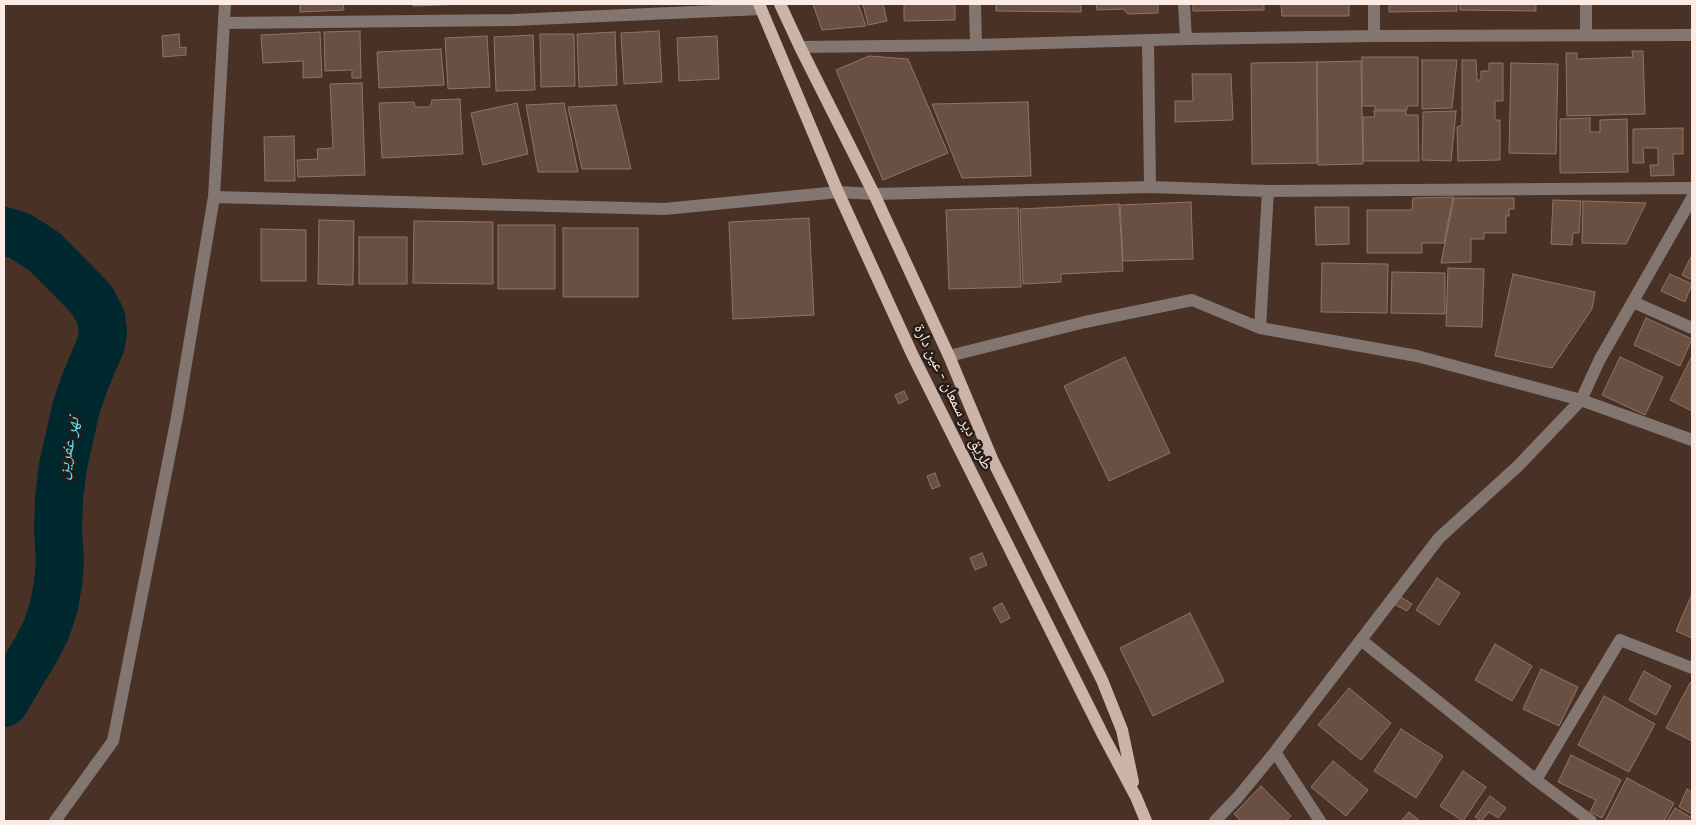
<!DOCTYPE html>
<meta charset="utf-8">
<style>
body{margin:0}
#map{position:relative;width:1696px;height:825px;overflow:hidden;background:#493125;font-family:Karla,sans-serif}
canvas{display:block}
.frame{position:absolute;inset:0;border:5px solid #fbebe4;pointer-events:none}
</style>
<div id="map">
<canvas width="1696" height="825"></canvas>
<div class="frame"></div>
</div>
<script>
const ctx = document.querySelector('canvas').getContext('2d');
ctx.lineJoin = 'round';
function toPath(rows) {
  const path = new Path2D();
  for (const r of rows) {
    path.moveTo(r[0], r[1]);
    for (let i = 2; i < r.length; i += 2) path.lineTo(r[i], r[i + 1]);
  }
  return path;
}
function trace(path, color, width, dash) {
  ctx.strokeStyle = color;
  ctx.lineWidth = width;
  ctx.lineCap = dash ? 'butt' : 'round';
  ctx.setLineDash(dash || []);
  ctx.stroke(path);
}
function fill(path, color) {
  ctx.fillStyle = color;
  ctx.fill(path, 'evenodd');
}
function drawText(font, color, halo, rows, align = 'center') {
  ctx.font = font + ' Karla,"Noto Naskh Arabic",sans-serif';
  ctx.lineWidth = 5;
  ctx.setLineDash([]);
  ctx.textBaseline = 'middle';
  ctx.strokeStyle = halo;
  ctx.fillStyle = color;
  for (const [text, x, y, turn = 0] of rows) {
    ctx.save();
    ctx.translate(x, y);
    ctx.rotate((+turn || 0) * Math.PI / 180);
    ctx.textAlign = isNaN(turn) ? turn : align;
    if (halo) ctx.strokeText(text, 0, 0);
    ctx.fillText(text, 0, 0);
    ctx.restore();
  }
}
const river = toPath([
 [4,231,20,236,45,252,92,300,101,317,103,331,101,344,85,382,76,408,63,466,59,498,58,530,60,561,58,584,54,606,47,628,37,648,4,703]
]);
const building = toPath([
 [300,4,343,4,344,10,300,12,300,4],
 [413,4,468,4,413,6,413,4],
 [813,4,858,4,866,26,822,30,813,4],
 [863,4,883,4,887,21,868,25,863,4],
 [904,4,955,4,955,20,904,21,904,4],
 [996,4,1081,4,1081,12,996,11,996,4],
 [1096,4,1158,4,1158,13,1128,14,1123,9,1097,10,1096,4],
 [1193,4,1264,4,1264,10,1193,11,1193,4],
 [1281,4,1349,4,1349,16,1282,16,1281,4],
 [1389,4,1457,4,1457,11,1389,12,1389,4],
 [1460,4,1536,4,1536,11,1460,10,1460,4],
 [360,31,361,78,352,78,352,70,325,71,324,32,360,31],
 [659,31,662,82,624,84,621,33,659,31],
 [320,32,322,77,303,78,303,61,263,63,261,35,320,32],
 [615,32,617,85,579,87,577,34,615,32],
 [179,34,180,48,186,47,186,55,163,57,162,36,179,34],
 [540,34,574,34,575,86,541,87,540,34],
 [533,35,535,90,496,91,494,37,533,35],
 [487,36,490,87,448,89,445,38,487,36],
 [717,36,719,79,679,81,677,38,717,36],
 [441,49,444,85,379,88,377,52,441,49],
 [1632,51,1643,51,1645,114,1567,116,1566,53,1577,53,1577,59,1633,57,1632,51],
 [869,56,908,59,948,153,883,180,836,70,869,56],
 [1362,57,1418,57,1418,106,1407,106,1407,110,1375,110,1375,106,1362,106,1362,57],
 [1422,60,1457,60,1452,108,1422,109,1422,60],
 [1462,60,1476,60,1477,80,1481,80,1481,71,1489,71,1489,63,1503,63,1503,101,1495,101,1495,120,1500,120,1500,160,1458,161,1457,127,1462,125,1462,60],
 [1361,61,1363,164,1318,165,1317,62,1361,61],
 [1317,62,1317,163,1252,164,1251,63,1317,62],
 [1511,63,1558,64,1556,154,1509,153,1511,63],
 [1192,74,1231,74,1233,120,1175,122,1175,101,1193,101,1192,74],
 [362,83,365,175,298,177,297,160,318,159,317,149,333,148,330,84,362,83],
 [460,99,463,154,382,158,379,103,414,102,415,107,430,107,432,100,460,99],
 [1028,102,1031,176,962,178,932,104,1028,102],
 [517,103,528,154,483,165,471,113,517,103],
 [564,103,578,172,538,172,526,105,564,103],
 [616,105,631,169,582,169,568,107,616,105],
 [1374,111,1406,111,1406,115,1418,115,1419,161,1363,161,1363,117,1375,117,1374,111],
 [1456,111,1451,161,1422,160,1423,112,1456,111],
 [1590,118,1590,132,1600,132,1600,120,1627,119,1628,172,1560,173,1560,119,1590,118],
 [1683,128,1683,154,1673,154,1674,175,1651,176,1650,165,1658,165,1658,148,1643,148,1644,163,1633,163,1633,129,1683,128],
 [294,136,295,181,265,181,264,137,294,136],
 [1453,197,1444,243,1422,243,1422,253,1367,253,1367,210,1412,210,1413,198,1453,197],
 [1454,198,1514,198,1514,209,1509,209,1509,216,1506,216,1506,233,1484,233,1484,239,1471,239,1471,262,1441,263,1454,198],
 [1553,200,1581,201,1579,233,1573,233,1572,245,1551,244,1553,200],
 [1583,201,1646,203,1626,244,1582,243,1583,201],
 [1191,202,1193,259,1123,261,1120,205,1191,202],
 [1119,204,1123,271,1061,274,1061,282,1023,284,1020,209,1119,204],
 [1315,207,1349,207,1349,244,1316,245,1315,207],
 [1018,208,1021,287,949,289,946,210,1018,208],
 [809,218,814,315,733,319,729,222,809,218],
 [319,220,354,221,353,285,318,284,319,220],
 [414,221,493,222,493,284,413,283,414,221],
 [498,225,555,225,555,289,498,289,498,225],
 [563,228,638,228,638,297,563,297,563,228],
 [261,229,306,230,306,281,261,281,261,229],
 [359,237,407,237,407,284,359,284,359,237],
 [1692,255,1692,280,1682,275,1692,255],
 [1322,263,1388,264,1387,313,1321,312,1322,263],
 [1448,268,1484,269,1482,327,1446,326,1448,268],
 [1392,272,1445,273,1445,314,1391,313,1392,272],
 [1513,274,1595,292,1592,309,1552,368,1495,356,1513,274],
 [1670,274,1692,284,1685,302,1661,291,1670,274],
 [1646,318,1692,339,1680,366,1634,345,1646,318],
 [1692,356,1692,411,1670,400,1692,356],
 [1125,357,1170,453,1109,481,1064,386,1125,357],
 [1620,357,1663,377,1645,415,1602,395,1620,357],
 [904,391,908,399,899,404,895,395,904,391],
 [935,473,940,486,932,489,927,476,935,473],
 [982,553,987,565,975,570,970,558,982,553],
 [1437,578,1460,593,1439,625,1416,610,1437,578],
 [1692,594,1692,638,1676,631,1692,594],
 [1399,596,1412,604,1407,611,1394,604,1399,596],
 [1002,603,1010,618,1001,623,993,608,1002,603],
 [1190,613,1224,681,1153,716,1120,648,1190,613],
 [1495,644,1532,666,1512,701,1475,680,1495,644],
 [1541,669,1578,687,1559,726,1523,709,1541,669],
 [1644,671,1671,686,1656,715,1629,700,1644,671],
 [1690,683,1692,684,1692,741,1666,728,1690,683],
 [1349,688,1391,723,1361,760,1318,725,1349,688],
 [1604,696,1655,724,1629,772,1578,745,1604,696],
 [1401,729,1443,756,1416,798,1374,771,1401,729],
 [1571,755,1621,780,1602,818,1590,812,1596,800,1558,782,1571,755],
 [1333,761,1368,790,1346,816,1311,787,1333,761],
 [1463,771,1486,787,1463,821,1440,806,1463,771],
 [1627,778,1674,803,1664,821,1605,821,1627,778],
 [1261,786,1291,816,1286,821,1241,821,1234,814,1261,786],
 [1687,789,1692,792,1692,814,1679,807,1687,789],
 [1490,796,1506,808,1498,818,1489,812,1481,821,1475,817,1490,796],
 [1675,808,1692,818,1692,821,1667,821,1675,808],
 [1409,812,1420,821,1401,821,1409,812]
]);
const minor = toPath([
 [975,4,976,45],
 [1184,4,1186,39],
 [1374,4,1374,36],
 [1586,4,1586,35],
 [224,23,513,20,761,9],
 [1148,41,1150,187],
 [800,47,976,45,1186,39,1374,36,1692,35],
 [1268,191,1260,328,1417,356,1581,400,1692,440],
 [214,197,664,209,838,192,874,194,1150,187,1268,191,1692,188],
 [1633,302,1692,328],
 [949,356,1085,322,1192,300,1260,328],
 [1361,640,1536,780,1591,821],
 [1275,752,1320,821],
 [1536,780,1620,640,1692,668],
 [55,821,113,741,177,417,214,197,225,4],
 [1215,821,1238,797,1275,752,1439,538,1518,466,1581,400,1600,359,1692,198]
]);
const major = toPath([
 [759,4,838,192,912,354,1103,735,1136,797,1146,821],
 [780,4,800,47,874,194,949,356,993,461,1102,680,1122,730,1133,782]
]);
const streetNames = [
 ["طريق دير سمعان - عين دارة",953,397,64]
];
const waterNames = [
 ["نهر عفرين",68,448,-79]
];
trace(river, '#00292f', 48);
fill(building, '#695043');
trace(building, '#8f7567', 1);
trace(minor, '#837670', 12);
trace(major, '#cdb4a8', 12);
drawText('16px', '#fbebe4', '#271c17', streetNames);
drawText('italic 18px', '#5ad9ed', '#271c17', waterNames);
</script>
